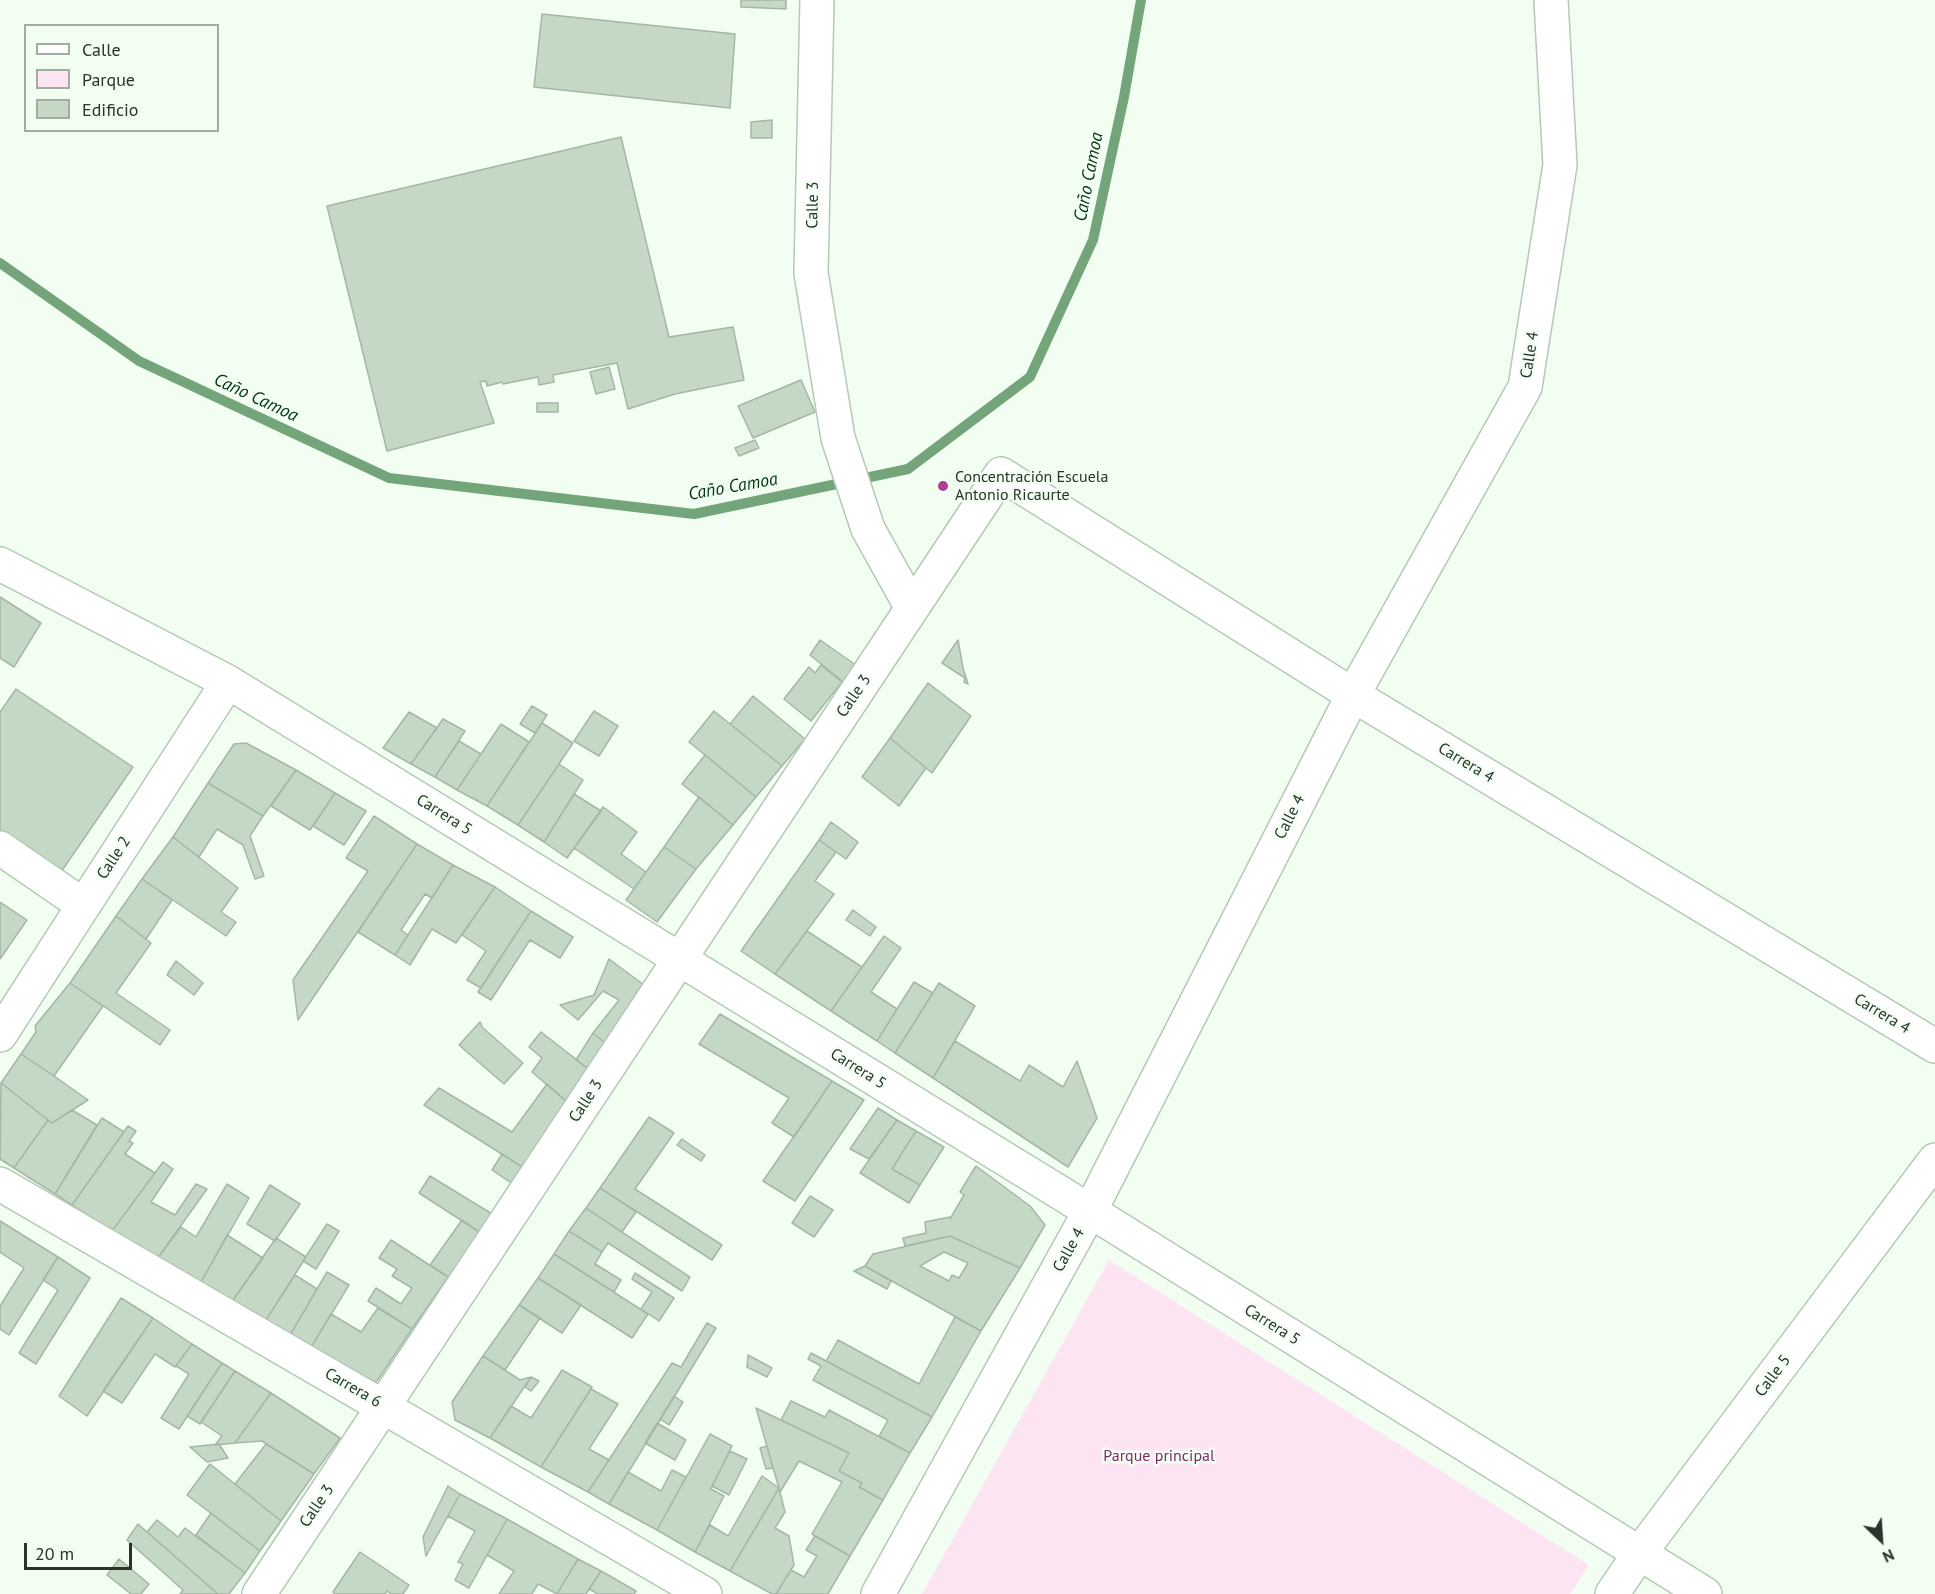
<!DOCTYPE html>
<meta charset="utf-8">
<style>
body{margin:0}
#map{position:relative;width:1935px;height:1594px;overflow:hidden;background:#f2fef2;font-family:"PT Sans",sans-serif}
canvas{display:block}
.legend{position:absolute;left:24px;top:24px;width:195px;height:108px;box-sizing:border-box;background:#f2fef2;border:2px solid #a2ada2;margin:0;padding:8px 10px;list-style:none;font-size:18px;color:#2b332b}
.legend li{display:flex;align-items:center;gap:12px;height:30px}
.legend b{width:30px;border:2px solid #a2ada2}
.north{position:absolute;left:1851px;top:1510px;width:60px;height:60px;-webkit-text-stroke:4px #f2fef2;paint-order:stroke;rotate:155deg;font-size:16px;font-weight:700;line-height:24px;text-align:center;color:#2b332b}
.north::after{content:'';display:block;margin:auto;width:21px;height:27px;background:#2b332b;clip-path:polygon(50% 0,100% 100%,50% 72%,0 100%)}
.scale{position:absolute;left:24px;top:1543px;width:108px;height:27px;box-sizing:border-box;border:3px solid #2b332b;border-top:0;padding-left:8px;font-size:18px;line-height:21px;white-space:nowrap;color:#2b332b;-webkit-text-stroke:4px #f2fef2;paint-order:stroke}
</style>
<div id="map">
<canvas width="1935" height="1594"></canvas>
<ul class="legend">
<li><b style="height:8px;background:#fff"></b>Calle</li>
<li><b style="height:16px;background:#fce4f3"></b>Parque</li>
<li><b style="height:16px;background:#c5d8c6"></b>Edificio</li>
</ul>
<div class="north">N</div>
<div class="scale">20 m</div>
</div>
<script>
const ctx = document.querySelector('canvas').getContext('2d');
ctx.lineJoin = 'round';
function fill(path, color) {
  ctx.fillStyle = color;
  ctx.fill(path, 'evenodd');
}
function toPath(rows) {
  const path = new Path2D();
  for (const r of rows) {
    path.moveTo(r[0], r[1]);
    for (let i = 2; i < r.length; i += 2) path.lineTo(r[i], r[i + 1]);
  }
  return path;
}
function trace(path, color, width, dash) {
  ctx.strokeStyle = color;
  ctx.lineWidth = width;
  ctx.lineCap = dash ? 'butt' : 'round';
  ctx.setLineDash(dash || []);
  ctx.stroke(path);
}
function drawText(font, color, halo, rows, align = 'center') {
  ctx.font = font + ' "PT Sans",sans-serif';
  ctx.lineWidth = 5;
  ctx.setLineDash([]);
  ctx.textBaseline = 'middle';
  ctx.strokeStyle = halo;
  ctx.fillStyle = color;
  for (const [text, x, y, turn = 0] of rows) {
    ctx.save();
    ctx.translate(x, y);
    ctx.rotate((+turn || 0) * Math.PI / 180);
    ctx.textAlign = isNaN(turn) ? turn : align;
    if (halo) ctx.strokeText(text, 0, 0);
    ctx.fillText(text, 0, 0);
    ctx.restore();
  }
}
const green = toPath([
 [1109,1260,1589,1565,1570,1594,922,1594]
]);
const stream = toPath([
 [0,263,139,361,389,478,694,514,908,469,1030,377,1093,240,1124,97,1141,0]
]);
const building = toPath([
 [741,0,786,0,786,9,741,7,741,0],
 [542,14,735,34,730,108,534,87,542,14],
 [772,120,772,138,751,138,751,122,772,120],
 [621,137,669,337,733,327,744,380,675,394,628,409,617,363,553,375,554,382,539,385,538,377,503,384,502,382,487,386,486,381,480,382,494,423,387,451,327,206,621,137],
 [609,367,615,389,596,394,590,372,609,367],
 [801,380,815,412,753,438,738,406,801,380],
 [537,403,558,403,558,412,537,412,537,403],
 [755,440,759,448,739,456,735,448,755,440],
 [0,597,41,623,14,667,0,658,0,597],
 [820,640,860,668,848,686,810,655,820,640],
 [958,640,963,668,968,684,964,682,965,678,942,663,958,640],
 [821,665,842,682,811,721,784,699,809,667,815,673,821,665],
 [928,683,971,716,932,773,890,738,928,683],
 [16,689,133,767,61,872,0,830,0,712,16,689],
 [753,696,805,739,782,766,730,724,753,696],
 [532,706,547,715,535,733,520,724,532,706],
 [594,711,618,726,599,756,574,741,594,711],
 [714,711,782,766,756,797,689,742,714,711],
 [409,712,437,728,411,764,383,748,409,712],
 [443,719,465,731,435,777,411,764,443,719],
 [542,723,573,743,518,825,487,806,542,723],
 [501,724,529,742,487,806,457,790,501,724],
 [890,738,926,768,899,806,862,777,890,738],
 [459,741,481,754,457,790,435,777,459,741],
 [246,743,296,770,263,816,208,783,234,744,246,743],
 [705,755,756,797,733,825,682,784,705,755],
 [559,764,583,780,544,842,518,825,559,764],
 [296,770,335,793,310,830,271,806,296,770],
 [208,783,263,816,250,836,264,876,255,879,243,845,217,829,199,857,173,837,208,783],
 [335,793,366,811,344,845,313,826,335,793],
 [574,794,601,811,567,858,544,842,574,794],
 [699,797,733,825,696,869,664,847,699,797],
 [603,807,637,832,621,854,646,872,634,889,574,848,603,807],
 [374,816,417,844,298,1020,293,980,368,871,346,858,374,816],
 [831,822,858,842,846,859,819,840,831,822],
 [173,837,238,888,221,912,236,922,226,936,142,879,173,837],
 [819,840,836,852,815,881,834,894,775,974,741,951,819,840],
 [417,844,453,865,432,898,425,894,401,930,408,935,395,955,358,932,417,844],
 [664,847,696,869,657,922,626,900,664,847],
 [453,865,495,887,456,943,432,929,410,965,395,955,453,865],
 [142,879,172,900,146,939,116,916,142,879],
 [495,887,531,911,481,988,467,980,486,951,462,935,495,887],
 [0,902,27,920,0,959,0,902],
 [853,910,876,927,870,936,846,920,853,910],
 [531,911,573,937,560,958,530,940,491,1000,478,992,531,911],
 [116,916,151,943,116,993,170,1030,160,1045,70,983,116,916],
 [807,931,862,967,831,1011,775,974,807,931],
 [884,936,901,948,871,992,897,1009,877,1041,831,1011,884,936],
 [609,959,644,985,611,1048,593,1033,619,1000,603,991,578,1020,560,1005,594,995,609,959],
 [176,961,203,983,194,995,167,975,176,961],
 [914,982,933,993,895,1053,877,1041,914,982],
 [70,983,103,1006,54,1076,21,1054,36,1032,35,1026,70,983],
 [939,983,975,1006,933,1078,895,1053,939,983],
 [720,1014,832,1081,794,1137,772,1123,789,1098,699,1044,720,1014],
 [480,1022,483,1028,523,1063,504,1084,459,1045,480,1022],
 [541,1032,595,1074,574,1108,532,1072,542,1058,529,1047,541,1032],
 [593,1033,611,1048,595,1074,576,1060,593,1033],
 [955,1041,1020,1081,1029,1065,1063,1087,1077,1061,1097,1118,1068,1167,933,1078,955,1041],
 [21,1054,54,1076,88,1100,52,1123,1,1083,21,1054],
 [832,1081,864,1100,795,1201,763,1181,832,1081],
 [1,1083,48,1120,14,1168,0,1159,1,1083],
 [547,1084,574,1108,527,1170,424,1105,439,1088,512,1132,547,1084],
 [878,1108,897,1120,869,1159,850,1149,878,1108],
 [72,1110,97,1125,55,1194,14,1168,48,1120,52,1123,72,1110],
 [649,1117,674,1133,635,1189,722,1245,712,1260,600,1188,649,1117],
 [102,1118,124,1132,72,1205,55,1194,102,1118],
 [897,1120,916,1131,892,1169,920,1185,909,1203,860,1173,897,1120],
 [128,1126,136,1131,129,1141,133,1143,125,1154,155,1173,112,1231,72,1205,128,1126],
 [916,1131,944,1147,920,1185,892,1169,916,1131],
 [682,1139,705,1155,701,1161,677,1145,682,1139],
 [502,1154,525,1169,514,1185,492,1170,502,1154],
 [163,1162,173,1169,151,1202,175,1215,196,1184,207,1189,157,1259,112,1231,163,1162],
 [976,1166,1030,1206,1045,1225,1020,1268,950,1236,905,1246,903,1238,926,1233,925,1222,950,1217,950,1219,964,1195,960,1192,976,1166],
 [430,1176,497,1217,484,1235,419,1193,430,1176],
 [227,1184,249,1198,200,1284,157,1259,181,1227,196,1237,227,1184],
 [270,1185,300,1204,275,1241,247,1224,270,1185],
 [600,1188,636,1212,622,1232,586,1208,600,1188],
 [810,1196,833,1210,814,1237,792,1223,810,1196],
 [586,1208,690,1277,682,1291,608,1243,602,1252,569,1231,586,1208],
 [462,1220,484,1235,453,1280,430,1265,462,1220],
 [0,1221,58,1257,9,1335,0,1329,0,1306,24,1268,0,1252,0,1221],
 [327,1224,339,1231,316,1269,303,1261,327,1224],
 [569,1231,602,1252,595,1264,621,1280,614,1292,554,1254,569,1231],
 [227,1235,263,1258,231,1303,200,1284,227,1235],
 [950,1236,1020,1268,981,1331,865,1266,873,1254,950,1236],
 [944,1252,968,1263,959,1278,952,1275,949,1281,920,1266,944,1252],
 [276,1238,306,1257,264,1323,231,1303,276,1238],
 [391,1240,448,1277,412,1329,368,1301,376,1288,401,1304,412,1288,392,1276,397,1269,379,1258,391,1240],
 [554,1254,648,1314,632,1338,538,1278,554,1254],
 [58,1257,90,1278,36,1364,19,1353,58,1290,43,1280,58,1257],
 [865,1266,891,1281,887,1289,854,1271,865,1266],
 [327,1272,349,1285,310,1349,289,1337,327,1272],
 [635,1273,674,1298,659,1321,641,1309,652,1292,632,1279,635,1273],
 [295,1275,317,1289,289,1337,264,1323,295,1275],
 [538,1278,581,1305,562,1333,519,1305,538,1278],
 [121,1298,153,1318,87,1416,59,1396,121,1298],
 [519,1305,540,1318,505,1370,483,1356,519,1305],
 [378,1308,412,1329,377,1381,368,1383,310,1349,331,1314,361,1332,378,1308],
 [955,1317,981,1331,932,1417,826,1361,838,1340,919,1384,955,1317],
 [153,1318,192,1344,175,1367,155,1354,122,1403,103,1391,153,1318],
 [707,1323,716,1328,609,1504,588,1492,672,1363,681,1367,707,1323],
 [192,1344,222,1363,179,1429,161,1418,189,1374,176,1366,192,1344],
 [811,1353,932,1417,910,1453,879,1436,888,1420,813,1380,821,1366,808,1359,811,1353],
 [748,1355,772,1368,767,1377,747,1367,748,1355],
 [483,1356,520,1380,531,1377,490,1438,455,1420,452,1402,483,1356],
 [222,1363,235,1371,200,1424,187,1416,222,1363],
 [562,1370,592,1387,541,1467,490,1438,511,1406,531,1418,562,1370],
 [235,1371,271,1393,235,1443,215,1445,222,1436,201,1422,235,1371],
 [531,1377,539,1381,531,1391,525,1387,531,1377],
 [591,1389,618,1404,589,1449,609,1460,588,1492,541,1467,591,1389],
 [271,1393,340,1438,314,1474,262,1441,235,1443,271,1393],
 [674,1396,683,1402,669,1425,660,1419,674,1396],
 [791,1401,825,1417,829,1410,910,1453,883,1500,859,1487,862,1483,839,1471,849,1453,781,1420,791,1401],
 [756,1408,849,1453,839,1471,862,1483,859,1487,883,1500,850,1556,812,1534,842,1482,799,1461,780,1492,756,1408],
 [657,1423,686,1440,675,1460,645,1443,657,1423],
 [710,1434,732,1446,711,1489,724,1496,695,1552,657,1530,710,1434],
 [219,1444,228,1458,207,1462,190,1447,219,1444],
 [266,1444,314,1474,281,1521,235,1484,266,1444],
 [767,1446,773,1468,766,1469,760,1448,767,1446],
 [730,1451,747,1459,729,1495,712,1486,730,1451],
 [210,1464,281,1521,260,1551,187,1495,210,1464],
 [672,1470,686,1477,657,1530,609,1504,628,1472,661,1491,672,1470],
 [762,1476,779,1488,730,1571,695,1552,710,1525,728,1536,762,1476],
 [448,1486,460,1494,426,1556,423,1537,448,1486],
 [779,1488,785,1512,775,1528,789,1536,794,1565,776,1594,772,1594,730,1571,779,1488],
 [460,1494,507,1519,469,1588,455,1580,463,1564,458,1562,475,1531,448,1516,460,1494],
 [211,1513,260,1551,245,1573,196,1535,211,1513],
 [507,1519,578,1559,557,1594,538,1584,532,1594,499,1594,514,1571,487,1555,507,1519],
 [157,1520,178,1537,185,1528,245,1573,229,1594,218,1594,147,1532,157,1520],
 [138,1524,147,1532,218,1594,180,1594,183,1590,127,1540,138,1524],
 [815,1536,850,1556,828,1594,776,1594,791,1570,804,1577,817,1556,806,1550,815,1536],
 [360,1552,409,1585,403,1594,391,1594,387,1591,385,1594,335,1594,333,1592,360,1552],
 [119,1559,149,1584,141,1594,131,1594,107,1575,119,1559],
 [578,1559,601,1571,586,1594,557,1594,578,1559],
 [601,1571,636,1591,634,1594,598,1594,589,1589,601,1571]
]);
const minor = toPath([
 [817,0,811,273,838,438,868,529,912,608],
 [0,564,228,682,1090,1211,1705,1594],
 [0,848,83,905],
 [0,1035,228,682],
 [0,1184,705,1594],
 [259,1594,1001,474,1353,695,1935,1046],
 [878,1594,1090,1211,1353,695,1525,387,1560,165,1551,0],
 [1612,1594,1639,1554,1935,1160]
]);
const markers = [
 [943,486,6,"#b23c94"]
];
const streetNames = [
 ["Calle 3",813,205,-89],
 ["Calle 4",1530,355,-81],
 ["Calle 3",854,696,-56],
 ["Carrera 4",1466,763,31],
 ["Carrera 5",444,815,32],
 ["Calle 4",1290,817,-63],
 ["Calle 2",114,858,-57],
 ["Carrera 4",1882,1014,31],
 ["Carrera 5",858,1069,32],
 ["Calle 3",586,1101,-57],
 ["Calle 4",1069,1250,-61],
 ["Carrera 5",1272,1325,32],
 ["Calle 5",1773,1376,-53],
 ["Carrera 6",353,1388,30],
 ["Calle 3",317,1506,-56]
];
const poiNames = [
 ["Concentración Escuela",955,477],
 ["Antonio Ricaurte",955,495]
];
const parkNames = [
 ["Parque principal",1159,1456]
];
const waterNames = [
 ["Caño Camoa",1089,177,-79],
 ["Caño Camoa",256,398,25],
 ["Caño Camoa",733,487,-10]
];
fill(green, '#fce4f3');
trace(stream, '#74a479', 10);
fill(building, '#c5d8c6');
trace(building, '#a4b7a6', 1.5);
trace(minor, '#b5c9b6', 36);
trace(minor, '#fff', 33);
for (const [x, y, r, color] of markers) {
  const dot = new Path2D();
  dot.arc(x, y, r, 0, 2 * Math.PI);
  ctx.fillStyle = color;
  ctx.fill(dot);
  trace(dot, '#f2fef2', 2);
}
drawText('16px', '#2b332b', '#f2fef2', streetNames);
drawText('16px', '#2b332b', '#f2fef2', poiNames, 'left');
drawText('16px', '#802c69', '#f2fef2', parkNames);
drawText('italic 18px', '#03350f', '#f2fef2', waterNames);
</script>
